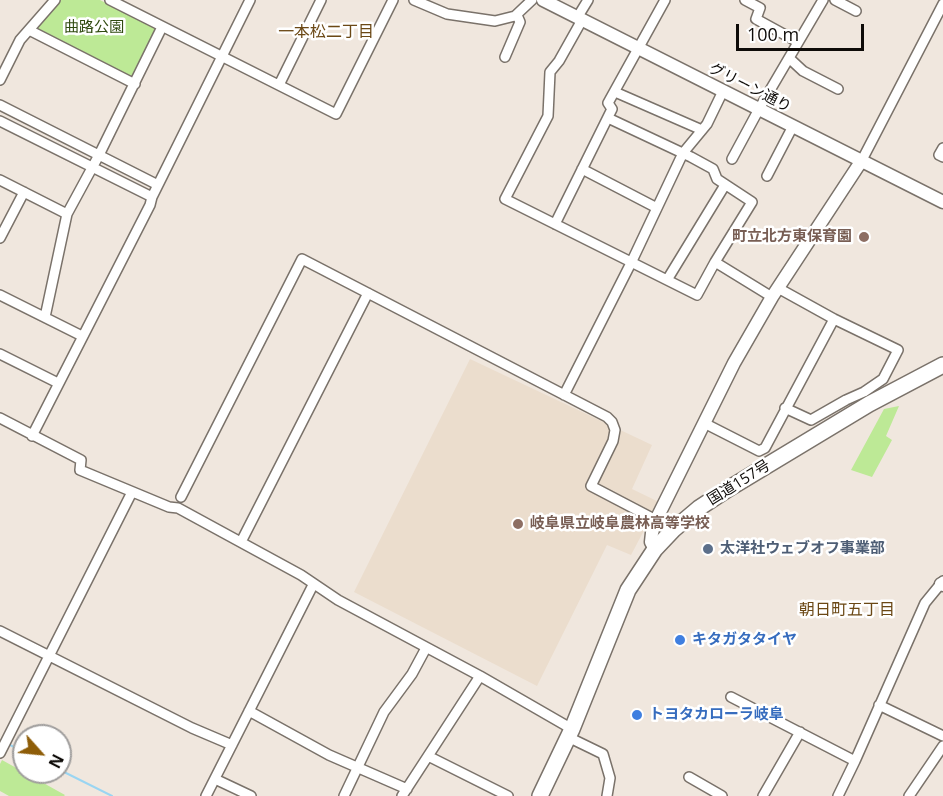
<!DOCTYPE html>
<meta charset="utf-8">
<style>
body{margin:0}
#map{position:relative;width:943px;height:796px;overflow:hidden;background:#f0e7de;font-family:"Open Sans",sans-serif}
canvas{display:block}
.north{position:absolute;left:12px;top:724px;width:60px;height:60px;box-sizing:border-box;background:#fff;border:2px solid #9f9d9c;border-radius:50%;rotate:117deg;font-size:16px;font-weight:700;line-height:24px;text-align:center;color:#0e0b08}
.north::after{content:'';display:block;margin:auto;width:21px;height:27px;background:#8e5d08;clip-path:polygon(50% 0,100% 100%,50% 72%,0 100%)}
.scale{position:absolute;left:736px;top:24px;width:128px;height:27px;box-sizing:border-box;border:3px solid #0e0b08;border-top:0;padding-left:8px;font-size:18px;line-height:21px;white-space:nowrap;color:#0e0b08;-webkit-text-stroke:4px #fff;paint-order:stroke}
</style>
<div id="map">
<canvas width="943" height="796"></canvas>
<div class="north">N</div>
<div class="scale">100 m</div>
</div>
<script>
const ctx = document.querySelector('canvas').getContext('2d');
ctx.lineJoin = 'round';
function fill(path, color) {
  ctx.fillStyle = color;
  ctx.fill(path, 'evenodd');
}
function toPath(rows) {
  const path = new Path2D();
  for (const r of rows) {
    path.moveTo(r[0], r[1]);
    for (let i = 2; i < r.length; i += 2) path.lineTo(r[i], r[i + 1]);
  }
  return path;
}
function trace(path, color, width, dash) {
  ctx.strokeStyle = color;
  ctx.lineWidth = width;
  ctx.lineCap = dash ? 'butt' : 'round';
  ctx.setLineDash(dash || []);
  ctx.stroke(path);
}
function drawText(font, color, halo, rows, align = 'center') {
  ctx.font = font + ' "Open Sans","Noto Sans JP",sans-serif';
  ctx.lineWidth = 5;
  ctx.setLineDash([]);
  ctx.textBaseline = 'middle';
  ctx.strokeStyle = halo;
  ctx.fillStyle = color;
  for (const [text, x, y, turn = 0] of rows) {
    ctx.save();
    ctx.translate(x, y);
    ctx.rotate((+turn || 0) * Math.PI / 180);
    ctx.textAlign = isNaN(turn) ? turn : align;
    if (halo) ctx.strokeText(text, 0, 0);
    ctx.fillText(text, 0, 0);
    ctx.restore();
  }
}
const built = toPath([
 [470,359,652,445,632,489,659,502,631,555,607,545,537,686,354,592]
]);
const green = toPath([
 [60,0,100,0,155,28,156,31,134,75,130,76,37,31,38,26],
 [899,406,886,436,892,440,872,477,851,470,884,409],
 [2,760,65,795,64,796,9,796,0,791,0,764]
]);
const stream = toPath([
 [8,744,24,752],
 [60,770,112,796]
]);
const minor = toPath([
 [110,0,336,114,393,0],
 [414,0,447,14,495,21,515,16,532,0],
 [745,0,760,8,756,19,798,42],
 [835,0,856,11],
 [577,18,588,0],
 [582,20,559,61,550,72,548,116,505,199,697,295,715,262,772,297],
 [29,30,135,84],
 [505,57,520,22,517,15],
 [789,58,803,71,838,89],
 [0,80,20,40,55,0],
 [279,85,321,0],
 [615,92,702,130],
 [0,105,158,185],
 [608,118,691,157,713,169,717,179,752,202,715,262],
 [0,121,152,197],
 [943,148,939,155,943,157],
 [732,159,759,109,823,0],
 [862,160,943,4],
 [582,169,657,208],
 [767,176,793,126],
 [0,180,67,214],
 [555,224,612,109,608,103,665,0],
 [0,238,24,192],
 [667,280,725,185],
 [778,288,834,319,898,350,883,379,864,392,846,400,811,420,785,408],
 [0,295,82,336],
 [45,317,67,214,99,155,162,27],
 [0,354,58,383],
 [564,395,631,263,683,153,707,124,723,91],
 [0,418,81,460,80,470,169,507,178,508,301,575,338,600,480,676,572,729],
 [704,423,759,451,765,448,834,319],
 [32,436,150,205,152,197,250,0],
 [181,497,302,259,607,417,612,422,615,430,613,441,591,486,656,520],
 [243,538,368,293],
 [0,631,192,728,232,745],
 [731,697,855,761],
 [879,705,943,736],
 [249,711,329,755,407,789],
 [568,737,603,754,610,778,607,796],
 [0,753,132,492],
 [428,756,508,796],
 [689,777,722,796],
 [215,779,251,796],
 [206,796,313,585],
 [344,796,384,712,412,674,426,648],
 [402,796,480,676],
 [763,796,800,732],
 [838,796,855,761,925,603,943,581],
 [909,796,943,746]
]);
const tertiary = toPath([
 [543,0,943,202],
 [655,549,651,542,652,533,656,520,734,363,772,297,862,160],
 [941,584,943,585]
]);
const trunk = toPath([
 [540,796,572,729,628,590,655,549,673,530,699,508,728,489,869,404,943,365]
]);
const markers = [
 [864,237,6,"#8d6e63"],
 [518,524,6,"#8d6e63"],
 [708,549,6,"#5c6f8a"],
 [680,640,6,"#3f7fe0"],
 [637,715,6,"#3f7fe0"]
];
const parkNames = [
 ["曲路公園",94,28]
];
const streetNames = [
 ["グリーン通り",750,88,27],
 ["国道157号",739,483,-32]
];
const educationNames = [
 ["町立北方東保育園",852,237],
 ["岐阜県立岐阜農林高等学校",530,524,"left"]
];
const serviceNames = [
 ["太洋社ウェブオフ事業部",720,549]
];
const shopNames = [
 ["キタガタタイヤ",692,640],
 ["トヨタカローラ岐阜",649,715]
];
const neighbourhoodNames = [
 ["一本松二丁目",326,32],
 ["朝日町五丁目",847,610]
];
fill(built, '#ebddcd');
fill(green, '#bde996');
trace(stream, '#9ad5f2', 2);
trace(minor, '#7a726a', 12);
trace(tertiary, '#7a726a', 15);
trace(trunk, '#7a726a', 18);
trace(minor, '#fff', 9);
trace(tertiary, '#fff', 12);
trace(trunk, '#fff', 15);
for (const [x, y, r, color] of markers) {
  const dot = new Path2D();
  dot.arc(x, y, r, 0, 2 * Math.PI);
  ctx.fillStyle = color;
  ctx.fill(dot);
  trace(dot, '#fff', 2);
}
drawText('15px', '#304b10', '#fff', parkNames);
drawText('15px', '#0e0b08', '#fff', streetNames);
drawText('bold 15px', '#785e54', '#fff', educationNames, 'right');
drawText('bold 15px', '#4e5e75', '#fff', serviceNames, 'left');
drawText('bold 15px', '#366cbe', '#fff', shopNames, 'left');
drawText('16px', '#6b4815', '#fff', neighbourhoodNames);
</script>
